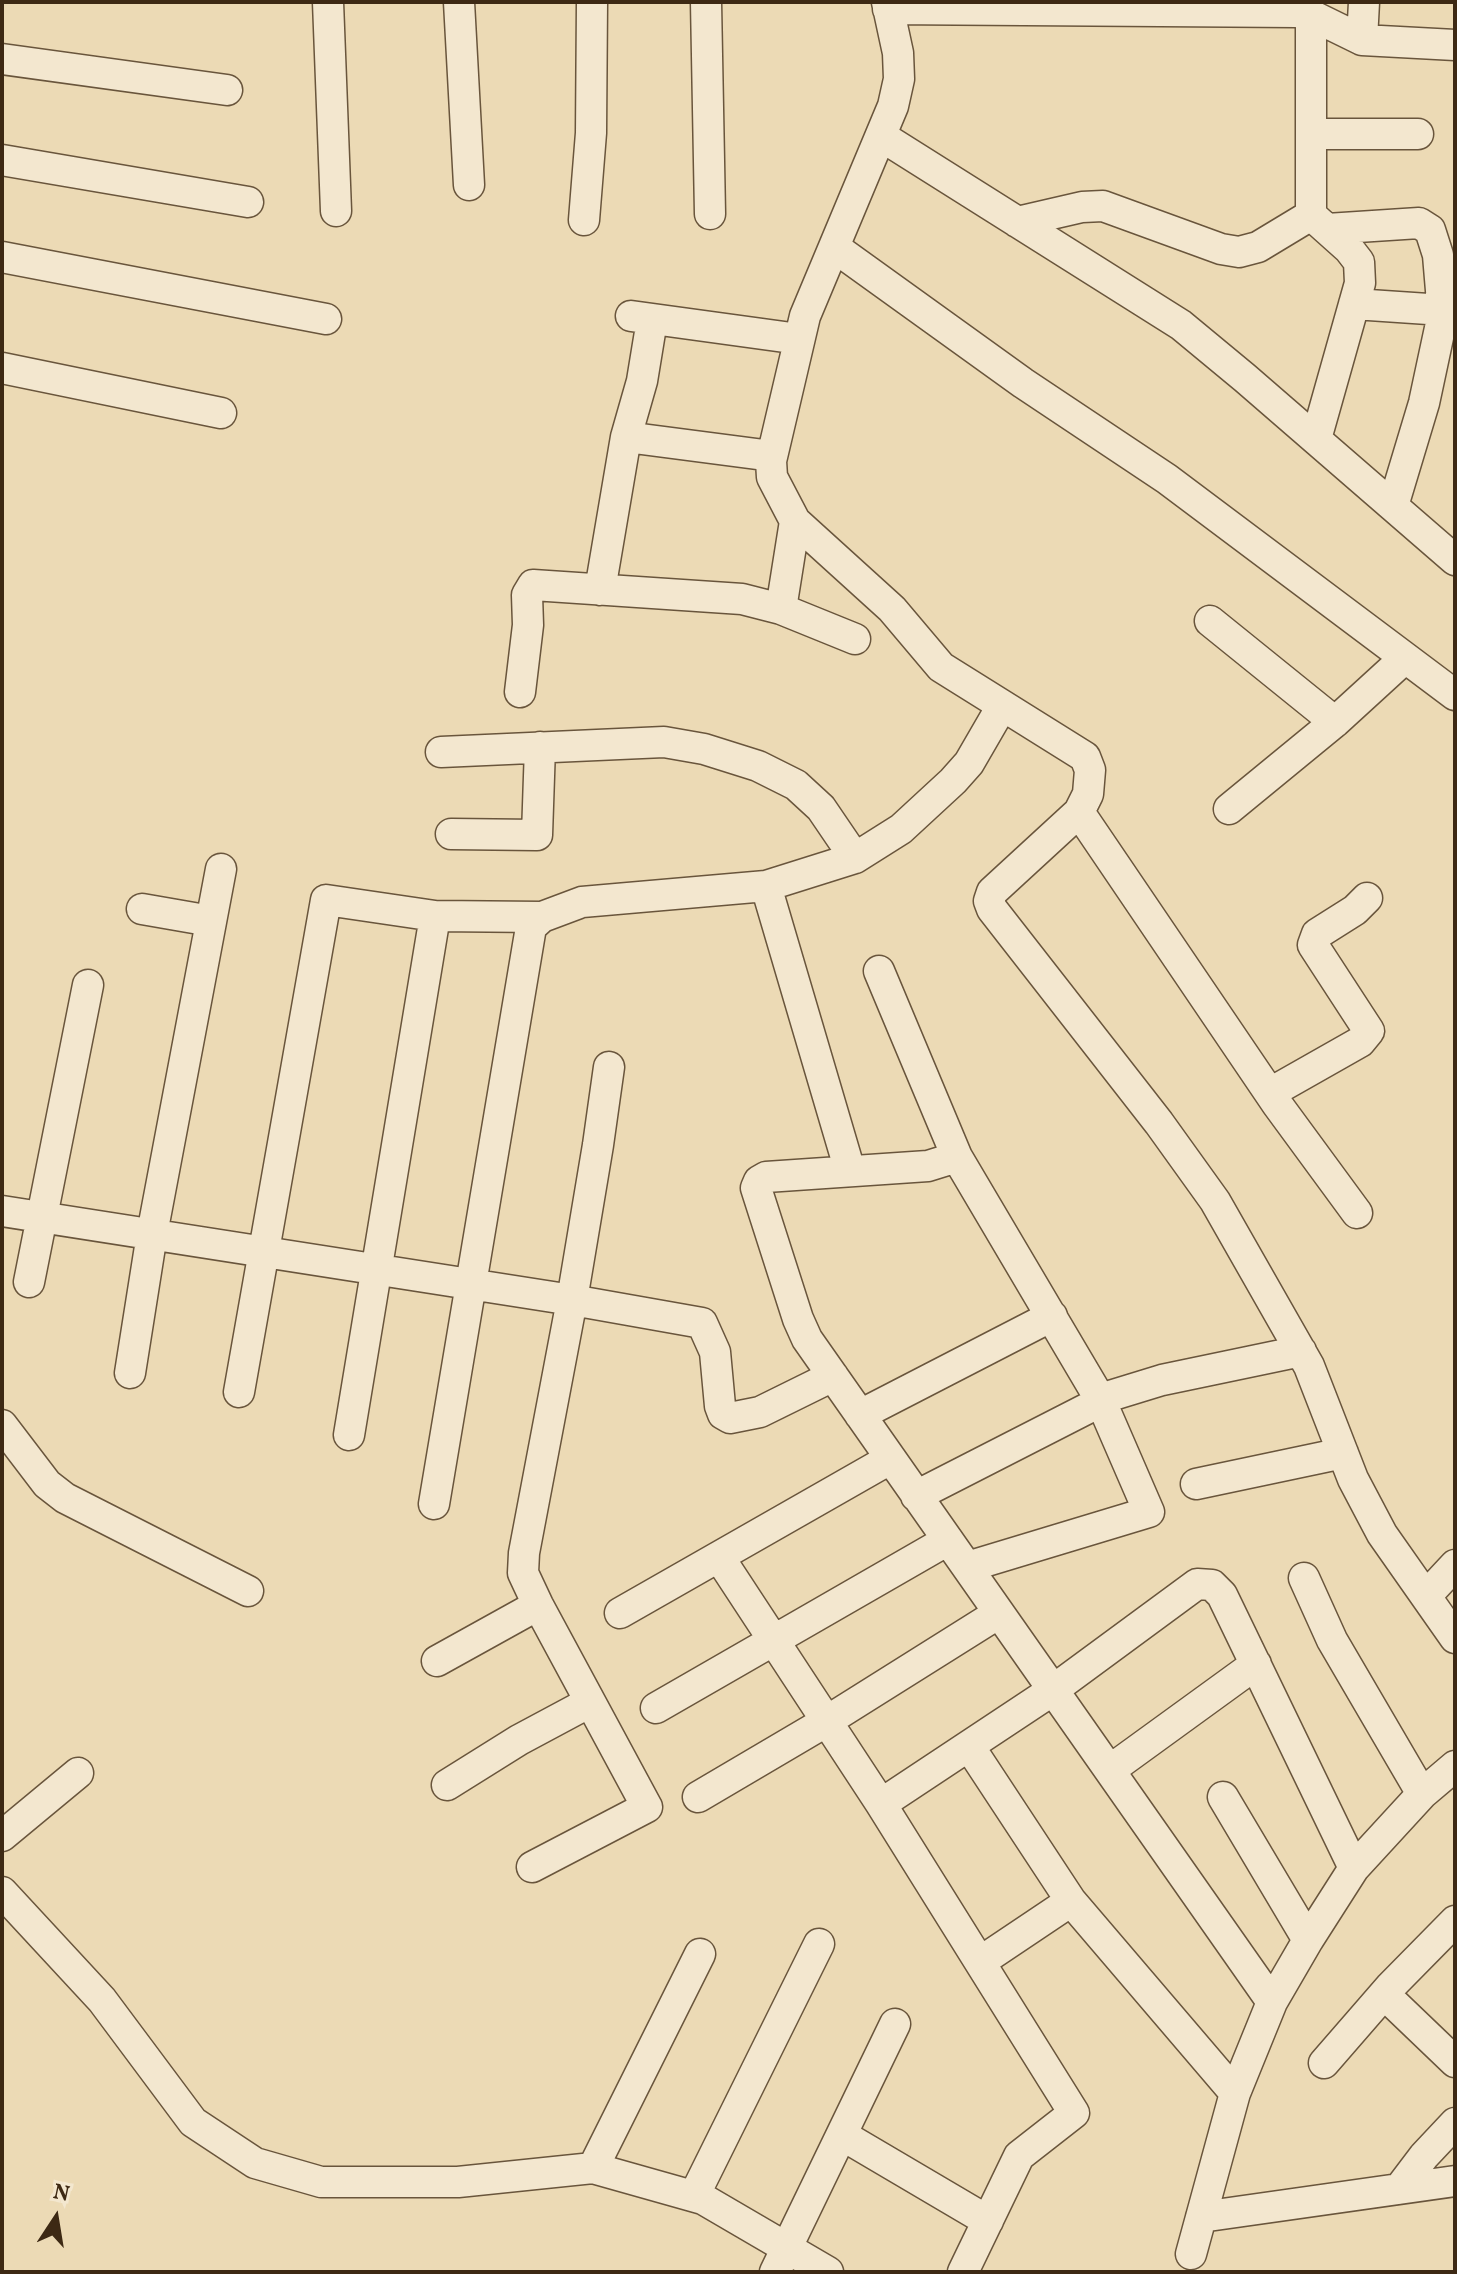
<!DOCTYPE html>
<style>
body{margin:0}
#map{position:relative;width:1457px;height:2274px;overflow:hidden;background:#ecdab5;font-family:Vollkorn,serif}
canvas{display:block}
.frame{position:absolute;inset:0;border:4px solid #3d2914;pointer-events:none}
.north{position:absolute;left:16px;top:2178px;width:80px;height:80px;-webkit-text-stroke:6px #f3e7cf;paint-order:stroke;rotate:12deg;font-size:22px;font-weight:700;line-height:32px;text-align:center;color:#3d2914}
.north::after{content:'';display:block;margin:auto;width:28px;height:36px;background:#3d2914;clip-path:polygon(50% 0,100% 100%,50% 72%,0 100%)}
</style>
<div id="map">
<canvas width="1457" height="2274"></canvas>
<div class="frame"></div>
<div class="north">N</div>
</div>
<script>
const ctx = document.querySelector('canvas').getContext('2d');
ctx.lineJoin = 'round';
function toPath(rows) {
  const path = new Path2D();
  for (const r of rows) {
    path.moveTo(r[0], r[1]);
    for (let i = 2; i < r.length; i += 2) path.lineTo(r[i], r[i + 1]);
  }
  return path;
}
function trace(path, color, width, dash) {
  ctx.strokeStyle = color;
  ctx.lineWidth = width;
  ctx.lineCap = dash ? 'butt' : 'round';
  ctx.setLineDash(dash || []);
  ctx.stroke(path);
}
const minor = toPath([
 [328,2,336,211],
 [459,2,469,185],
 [706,2,710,214],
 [887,2,898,53,899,79,893,106,805,316,771,461,772,477,795,521,892,609,941,667,1085,757,1090,770,1088,794,1079,812,992,892,989,901,992,909,1159,1123,1215,1201,1309,1366,1353,1479,1382,1534,1455,1638],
 [888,9,1297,12,1311,15,1362,40,1455,45],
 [1311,15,1311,215,1349,249,1359,262,1360,283,1316,439],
 [1362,40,1364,2],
 [2,59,227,90],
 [1311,134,1418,134],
 [881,136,1181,325,1245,378,1455,560],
 [2,160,248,202],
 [584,220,591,133,592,2],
 [1017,222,1082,207,1103,206,1221,249,1239,252,1258,247,1311,215],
 [1327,229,1419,223,1430,230,1438,255,1443,314,1424,403,1393,506],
 [834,247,1023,383,1167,479,1455,695],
 [2,257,326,319],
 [1354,304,1443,310],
 [631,316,799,339],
 [2,368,221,413],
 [626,437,772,456],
 [600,590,626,437,642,381,652,320],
 [781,609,795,521],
 [1210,621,1335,722],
 [520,692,528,625,527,595,533,585,742,599,781,609,855,639],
 [441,752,664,742,704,749,758,766,796,785,821,808,855,858],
 [1229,809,1335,722,1405,658],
 [1079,812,1277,1104,1357,1213],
 [451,834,537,835,540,747],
 [766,886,850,1171],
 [142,909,211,921],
 [879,971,957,1157,1100,1399,1094,1405,916,1496],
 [1270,1093,1360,1042,1369,1031,1313,945,1317,934,1355,910,1367,898],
 [957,1157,928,1166,766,1177,759,1181,756,1188,798,1319,807,1339,1272,2002],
 [2,1211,572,1300,702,1323,715,1352,720,1406,723,1414,730,1418,760,1412,833,1376],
 [29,1282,88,985],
 [130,1373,152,1234,221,869],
 [239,1392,326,900,435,916,542,917],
 [860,1415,1052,1316],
 [2,1425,47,1484,65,1498,248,1591],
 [349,1435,435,916],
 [1196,1484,1343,1453],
 [434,1504,531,927,542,917,582,902,766,886,855,858,901,829,953,781,969,763,1002,706],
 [719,1557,881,1804,1074,2113,1019,2156,963,2272],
 [967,1567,1149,1512,1100,1399,1162,1380,1301,1351],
 [1304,1578,1332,1640,1422,1794],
 [1426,1596,1455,1565],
 [620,1613,890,1459],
 [437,1661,538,1605],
 [656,1708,948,1540],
 [969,1746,1071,1901,1235,2093],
 [1110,1770,1256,1664],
 [447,1785,519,1740,590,1702],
 [698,1797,827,1721,999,1613],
 [1223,1797,1308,1940],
 [881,1804,1053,1690,1197,1584,1212,1585,1222,1595,1354,1868],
 [2,1836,78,1773],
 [532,1867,647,1807,538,1605,523,1573,524,1553,572,1300,598,1145,609,1067],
 [2,1892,102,2000,193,2122,255,2163,321,2182,458,2182,593,2168,703,2199,828,2272],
 [980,1962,1071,1901],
 [1384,1994,1455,2062],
 [1324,2063,1390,1987,1455,1921],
 [842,2135,988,2221],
 [593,2168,700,1954],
 [1399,2189,1424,2156,1455,2123],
 [694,2196,819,1944],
 [1201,2217,1455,2181],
 [1191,2254,1235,2093,1272,2002,1308,1940,1354,1868,1422,1794,1455,1766],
 [775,2272,895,2024]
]);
trace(minor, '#69553c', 33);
trace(minor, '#f3e7cf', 30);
</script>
